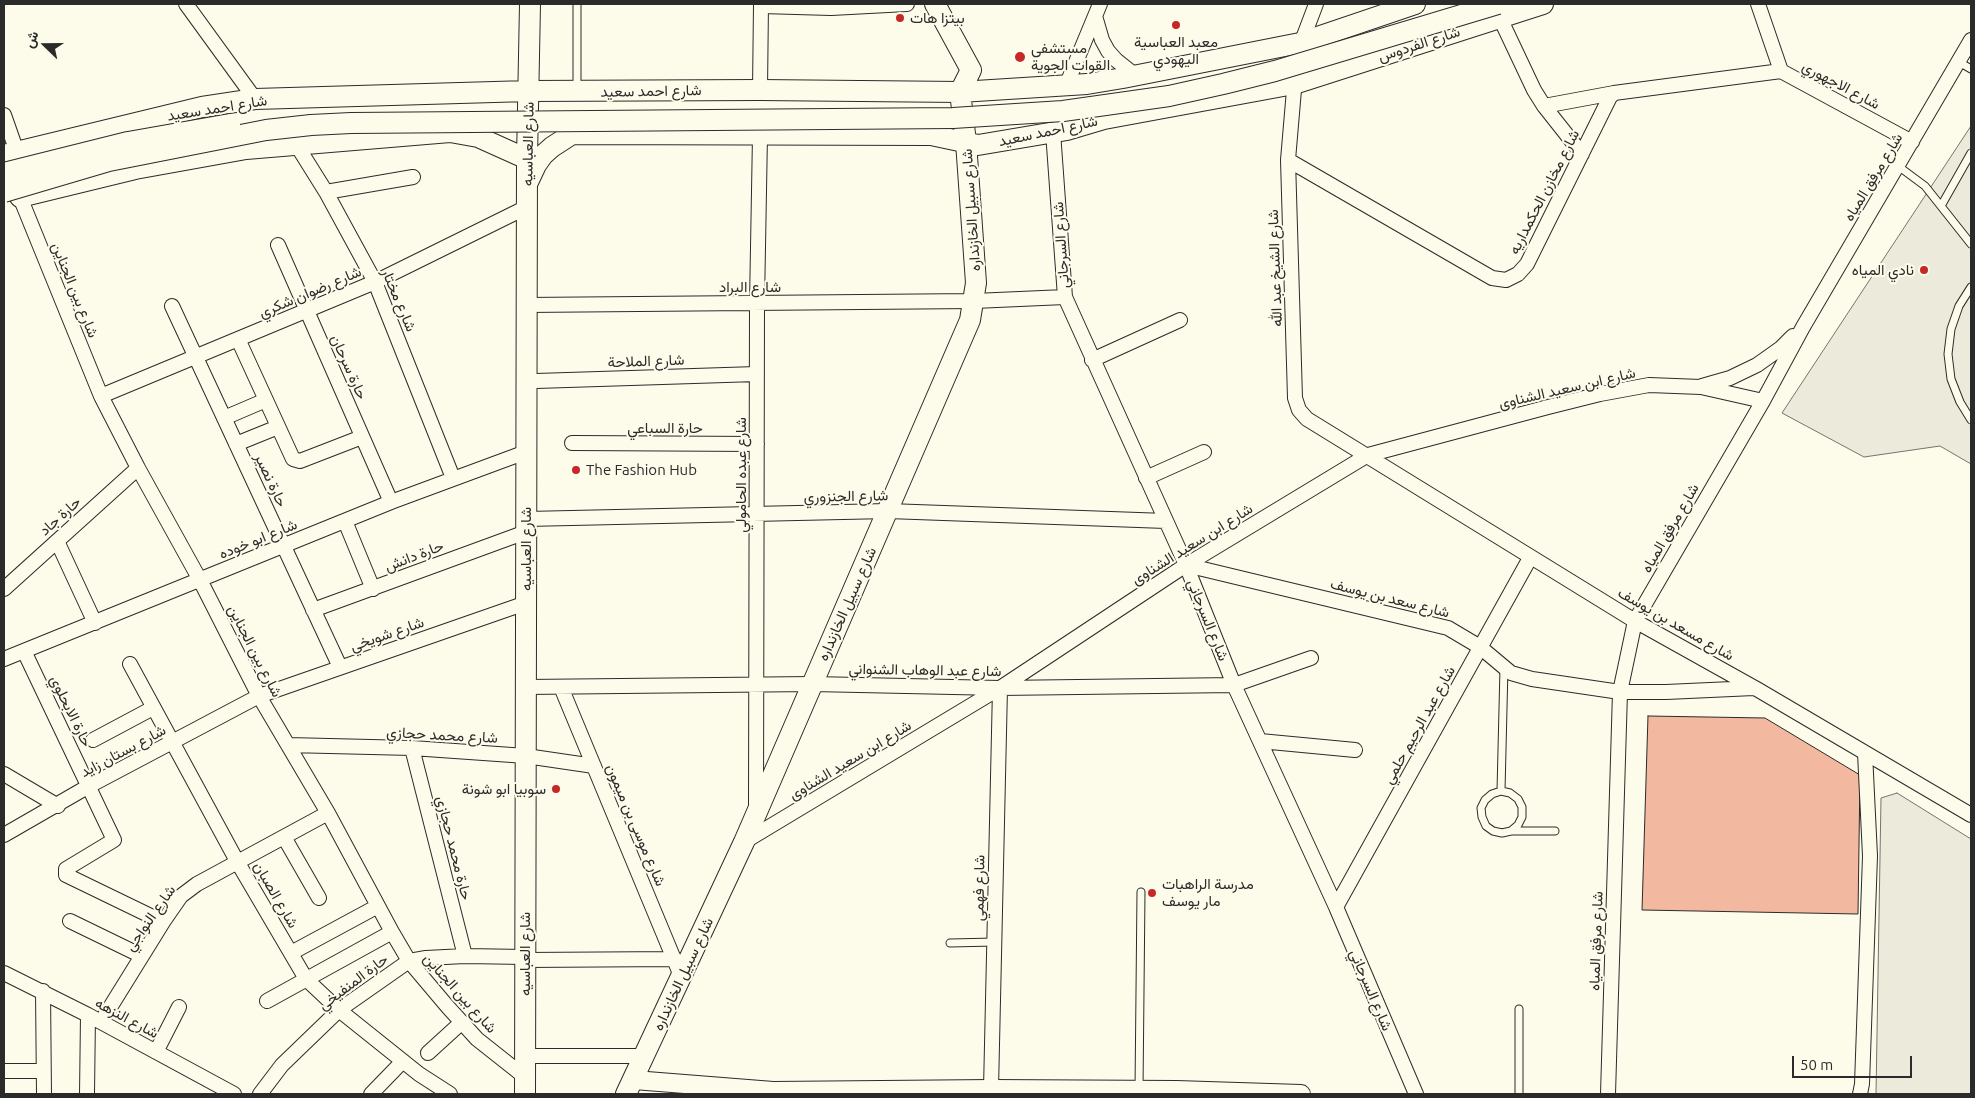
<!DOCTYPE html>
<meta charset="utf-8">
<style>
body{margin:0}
#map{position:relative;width:1975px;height:1098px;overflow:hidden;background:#fdfbea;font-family:Ubuntu,Vazirmatn,sans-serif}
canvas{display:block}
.frame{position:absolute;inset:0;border:5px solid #2b2b2b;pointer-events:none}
.north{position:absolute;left:20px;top:20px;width:50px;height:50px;-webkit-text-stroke:4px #fdfbea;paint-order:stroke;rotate:292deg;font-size:14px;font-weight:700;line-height:20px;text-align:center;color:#2b2b2b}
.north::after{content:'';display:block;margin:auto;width:18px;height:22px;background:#2b2b2b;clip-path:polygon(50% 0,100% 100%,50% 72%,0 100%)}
.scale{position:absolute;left:1792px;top:1056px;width:120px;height:22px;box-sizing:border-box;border:2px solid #2b2b2b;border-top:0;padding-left:6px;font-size:15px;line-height:18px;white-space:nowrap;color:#2b2b2b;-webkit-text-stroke:4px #fdfbea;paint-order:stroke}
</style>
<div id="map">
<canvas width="1975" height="1098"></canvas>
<div class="frame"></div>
<div class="north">ش</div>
<div class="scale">50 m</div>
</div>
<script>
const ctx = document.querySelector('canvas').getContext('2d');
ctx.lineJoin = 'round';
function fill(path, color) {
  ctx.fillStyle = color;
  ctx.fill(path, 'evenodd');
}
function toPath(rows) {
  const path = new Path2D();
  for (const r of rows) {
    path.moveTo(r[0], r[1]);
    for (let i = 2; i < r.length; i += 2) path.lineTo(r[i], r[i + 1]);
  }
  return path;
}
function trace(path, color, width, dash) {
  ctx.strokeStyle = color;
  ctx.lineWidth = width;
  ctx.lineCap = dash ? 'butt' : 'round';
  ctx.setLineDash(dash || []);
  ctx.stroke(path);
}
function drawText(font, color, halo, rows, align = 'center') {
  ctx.font = font + ' Ubuntu,Vazirmatn,sans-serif';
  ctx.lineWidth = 4;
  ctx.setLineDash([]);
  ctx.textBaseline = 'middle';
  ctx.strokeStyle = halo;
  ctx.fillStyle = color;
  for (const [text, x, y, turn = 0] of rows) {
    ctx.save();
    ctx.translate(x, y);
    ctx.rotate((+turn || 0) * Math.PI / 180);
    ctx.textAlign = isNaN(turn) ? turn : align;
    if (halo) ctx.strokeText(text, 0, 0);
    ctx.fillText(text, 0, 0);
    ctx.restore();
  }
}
const green = toPath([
 [1971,126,1971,464,1940,446,1864,457,1782,413,1971,126],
 [1897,793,1971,839,1971,1094,1876,1094,1881,798,1897,793]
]);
const building = toPath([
 [1648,716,1765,718,1860,775,1858,914,1642,910,1648,716]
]);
const service = toPath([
 [1959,62,1971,69],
 [577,89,577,4],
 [1898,166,1925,186,1971,244],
 [1941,206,1971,153],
 [1971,287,1959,306,1951,329,1948,354,1951,379,1960,402,1971,420],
 [1501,791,1504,667],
 [1511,831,1518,825,1522,817,1522,807,1518,799,1510,793,1501,791,1492,794,1485,800,1481,808,1482,817,1486,826,1493,831,1502,833,1511,831,1555,831],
 [950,943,995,942],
 [1519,1009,1519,1094],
 [1139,1090,1141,892]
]);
const minor = toPath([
 [186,4,255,99],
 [1758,4,1781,71],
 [761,6,831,8,907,4],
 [1095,16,1102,40,1108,51,1116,60,1136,76],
 [1500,18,1534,90,1544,106,1582,154],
 [1299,49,1316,4],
 [1781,71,1912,142],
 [1295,78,1288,160,1295,398,1299,410,1307,419,1635,621,1755,688,1971,815],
 [1066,86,1100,4],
 [760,90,761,4],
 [1544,106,1614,93],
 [4,115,17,152],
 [1053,132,1065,297,1186,565,1234,685,1336,907,1416,1094],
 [296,144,326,192,375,282,453,478],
 [1288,160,1492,278,1506,280,1518,274,1527,264,1610,97,1614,93,1781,71],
 [326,192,413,177],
 [20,197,101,396,138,468,200,580,259,696,328,813,392,932,409,961,447,1006,477,1039,525,1077],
 [278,245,391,502],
 [526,305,974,301,1065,297],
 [172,306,340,667],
 [238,339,293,459,300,461,362,437],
 [1092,360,1180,320],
 [536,381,757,374],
 [1702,386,1730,378,1757,365,1781,348,1793,336],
 [101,396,375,282,527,207],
 [224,418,266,400],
 [572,443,757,444],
 [236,444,278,427],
 [1146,478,1204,452],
 [526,519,888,511,1166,521],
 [345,521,373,589],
 [57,541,95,623],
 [1186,565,1448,628,1480,647,1511,673,1532,679,1620,692,1666,692,1754,688],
 [4,589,138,468],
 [313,610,526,532],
 [24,651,114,840,66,869,66,875,163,922],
 [4,659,391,502,526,452],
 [130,664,238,863,306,979,339,1010,419,1074,450,1094],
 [526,687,812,684,1000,688,1234,685,1311,658],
 [561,687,681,976],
 [93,740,153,708],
 [1260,741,1355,750],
 [288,745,412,748,526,756,594,766],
 [412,748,465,956],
 [4,774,58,806],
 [756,807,757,303,760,135],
 [4,835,89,786,259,696,526,603],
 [284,837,319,898],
 [744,842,1000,688,1186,565,1368,455,1548,407,1600,394,1649,385,1701,387,1763,401],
 [1336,907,1530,558],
 [70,921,142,956],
 [291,953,378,906],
 [525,960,675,959],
 [4,973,88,1015,234,1094],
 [43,991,44,1094],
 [267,1001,392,932],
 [101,1022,163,922,181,896,197,884,328,813],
 [156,1052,179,1007],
 [428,1053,462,1022],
 [525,1056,645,1056],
 [4,1071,43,1071],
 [991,1089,1000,688],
 [87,1094,88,1015],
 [260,1094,282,1065,339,1010,409,961,426,958,465,956,525,957],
 [371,1094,403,1061],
 [1608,1094,1620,692,1635,621,1763,401,1803,327,1971,40],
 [1860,1094,1862,1084,1870,856,1865,753]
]);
const tertiary = toPath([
 [634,1080,773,1091,991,1089,1176,1090,1301,1094]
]);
const secondary = toPath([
 [4,155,202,107,255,99,528,91,760,90,960,92,1087,84,1123,78,1300,43,1415,4],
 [528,182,536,165,543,155,552,147,572,134,931,135,978,145,1067,130,1104,119,1294,84,1543,4],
 [20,197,135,169,246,149,450,132,478,137,527,159],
 [525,1094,527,159,530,4],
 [626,1094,744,842,970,320,976,283,966,142,960,92,971,70,935,4]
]);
const secondaryBridge = toPath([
 [4,173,128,142,230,124],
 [4,192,109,161,266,130,311,125,351,123,953,118,1063,111,1169,96,1223,84,1275,71,1498,4]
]);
const markers = [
 [900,18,5,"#c62828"],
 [1176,25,5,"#c62828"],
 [1020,57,6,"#c62828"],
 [1924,270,5,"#c62828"],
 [576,470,5,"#c62828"],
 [556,789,5,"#c62828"],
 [1152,893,5,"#c62828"]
];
const poiNames = [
 ["بيتزا هات",910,18],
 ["معبد العباسية",1176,42,"center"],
 ["اليهودي",1176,59,"center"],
 ["مستشفى",1031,48],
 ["القوات الجوية",1031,65],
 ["نادي المياه",1914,270,"right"],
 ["The Fashion Hub",586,470],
 ["سوبيا ابو شونة",546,789,"right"],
 ["مدرسة الراهبات",1162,884],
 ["مار يوسف",1162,901]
];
const streetNames = [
 ["شارع الفردوس",1419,44,-18],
 ["شارع الاجهوري",1841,85,28],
 ["شارع احمد سعيد",651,91,-1],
 ["شارع احمد سعيد",217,108,-9],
 ["شارع احمد سعيد",1048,131,-12],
 ["شارع العباسيه",528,144,-89],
 ["شارع مرفق المياه",1873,177,-59],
 ["شارع مخازن الحكمداريه",1544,192,-63],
 ["شارع سبيل الخازنداره",971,210,-94],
 ["شارع السرجاني",1061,245,-94],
 ["شارع الشيخ عبد الله",1275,268,-92],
 ["شارع البراد",750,287],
 ["شارع بين الجناين",75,290,68],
 ["شارع رضوان شكري",310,292,-23],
 ["شارع مختار",399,300,67],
 ["شارع الملاحة",646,361,-2],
 ["حارة سرحان",349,367,66],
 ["شارع ابن سعيد الشناوى",1567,388,-13],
 ["حارة السباعي",665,428],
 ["شارع عبده الحامولي",741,475,-90],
 ["حارة نصير",271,480,65],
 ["شارع الجنزوري",846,496,-1],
 ["حارة جاد",60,516,-42],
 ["شارع مرفق المياه",1670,528,-60],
 ["شارع ابو خوده",258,539,-22],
 ["شارع ابن سعيد الشناوى",1192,544,-32],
 ["شارع العباسيه",526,549,-90],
 ["حارة دانش",414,556,-21],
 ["شارع سعد بن يوسف",1390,598,14],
 ["شارع سبيل الخازنداره",847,604,-66],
 ["شارع السرجاني",1208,620,68],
 ["شارع مسعد بن يوسف",1676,624,30],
 ["شارع شويخي",387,634,-19],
 ["شارع بين الجناين",255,651,63],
 ["شارع عبد الوهاب الشنواني",925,670,1],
 ["حارة الابحلوي",71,711,64],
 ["شارع عبد الرحيم حلمي",1419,725,-61],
 ["شارع محمد حجازي",442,735,3],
 ["شارع بستان زايد",123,751,-28],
 ["شارع ابن سعيد الشناوى",850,760,-31],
 ["شارع موسى بن ميمون",636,825,67],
 ["حارة محمد حجازي",454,848,76],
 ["شارع فهمي",979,888,-89],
 ["شارع الصبان",276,895,60],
 ["شارع النواجي",150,918,-55],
 ["شارع مرفق المياه",1596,941,-88],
 ["شارع العباسيه",525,954,-90],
 ["شارع سبيل الخازنداره",683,974,-65],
 ["حارة المنفيخي",353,982,-37],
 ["شارع السرجاني",1371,990,67],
 ["شارع بين الجناين",460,993,48],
 ["شارع النزهه",127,1018,28]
];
fill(green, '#ecebdb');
trace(green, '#74746e', 1);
fill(building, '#f2b8a0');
trace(building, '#2b2b2b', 1);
trace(service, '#2b2b2b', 9);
trace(minor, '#2b2b2b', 16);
trace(tertiary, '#2b2b2b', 20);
trace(secondary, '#2b2b2b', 22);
trace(service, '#fdfbea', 7);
trace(minor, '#fdfbea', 14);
trace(tertiary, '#fdfbea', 18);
trace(secondary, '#fdfbea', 20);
trace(secondaryBridge, '#2b2b2b', 22, []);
trace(secondaryBridge, '#fdfbea', 20);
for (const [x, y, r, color] of markers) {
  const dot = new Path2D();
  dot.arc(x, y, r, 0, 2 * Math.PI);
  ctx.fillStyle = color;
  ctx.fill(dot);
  trace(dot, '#fdfbea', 2);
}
drawText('15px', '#2b2b2b', '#fdfbea', poiNames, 'left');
drawText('15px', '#2b2b2b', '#fdfbea', streetNames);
</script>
